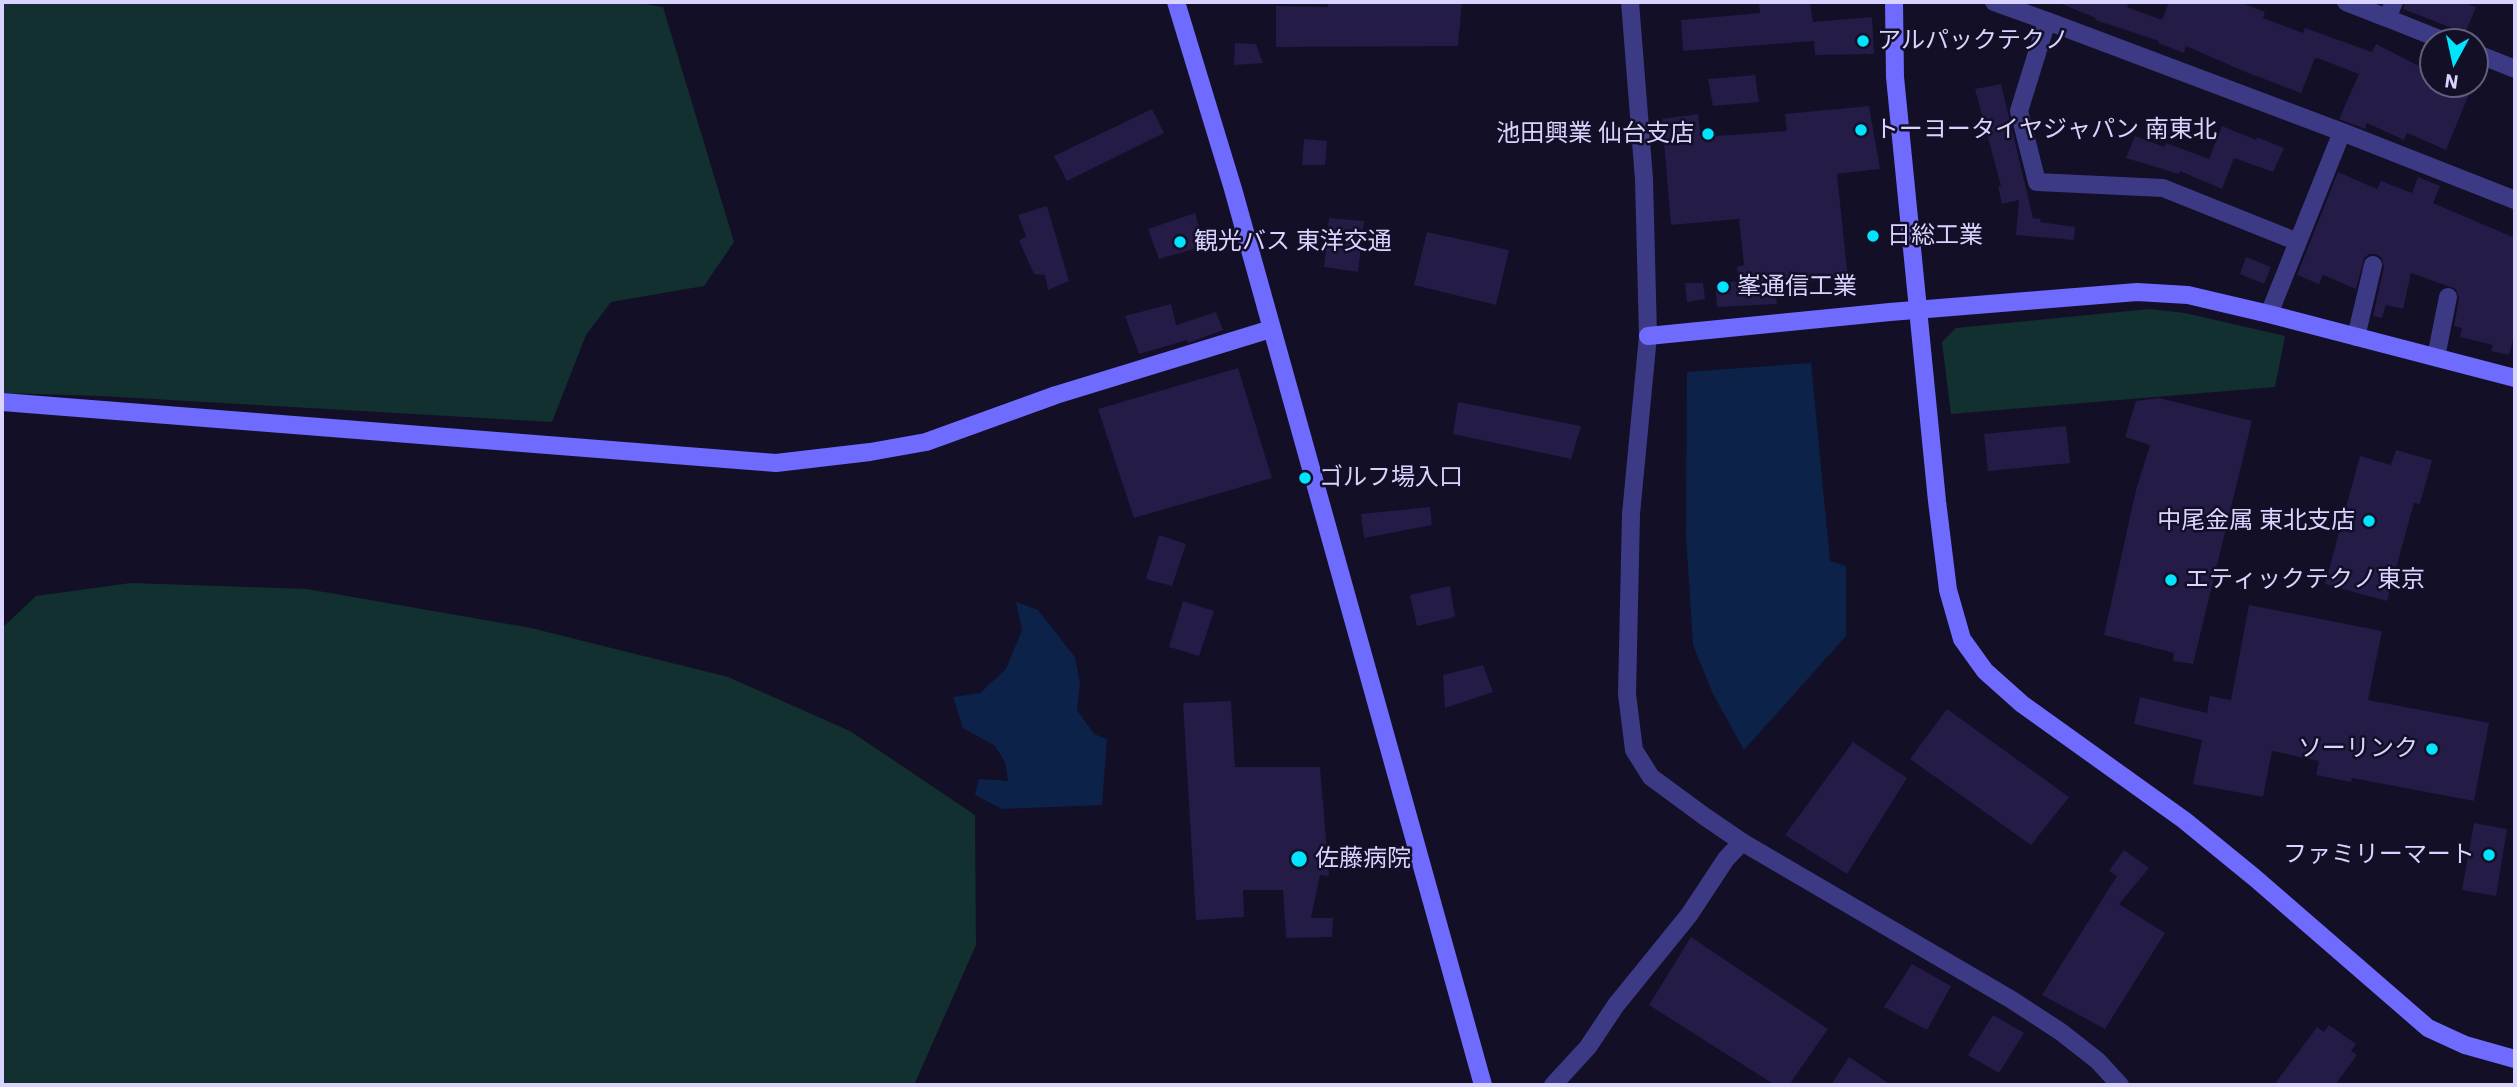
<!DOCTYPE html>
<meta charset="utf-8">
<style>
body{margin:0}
#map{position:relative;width:2517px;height:1087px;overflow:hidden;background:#130f26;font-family:"IBM Plex Sans",sans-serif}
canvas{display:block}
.frame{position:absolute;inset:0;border:4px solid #d9d4ff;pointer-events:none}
.north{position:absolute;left:2419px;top:28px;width:70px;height:70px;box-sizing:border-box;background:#130f26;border:2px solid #625e7d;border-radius:50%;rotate:188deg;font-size:19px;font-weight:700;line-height:28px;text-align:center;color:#d9d4ff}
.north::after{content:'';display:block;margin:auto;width:24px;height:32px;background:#00e5ff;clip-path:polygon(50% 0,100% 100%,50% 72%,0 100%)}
</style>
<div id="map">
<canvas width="2517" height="1087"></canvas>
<div class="frame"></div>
<div class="north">N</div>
</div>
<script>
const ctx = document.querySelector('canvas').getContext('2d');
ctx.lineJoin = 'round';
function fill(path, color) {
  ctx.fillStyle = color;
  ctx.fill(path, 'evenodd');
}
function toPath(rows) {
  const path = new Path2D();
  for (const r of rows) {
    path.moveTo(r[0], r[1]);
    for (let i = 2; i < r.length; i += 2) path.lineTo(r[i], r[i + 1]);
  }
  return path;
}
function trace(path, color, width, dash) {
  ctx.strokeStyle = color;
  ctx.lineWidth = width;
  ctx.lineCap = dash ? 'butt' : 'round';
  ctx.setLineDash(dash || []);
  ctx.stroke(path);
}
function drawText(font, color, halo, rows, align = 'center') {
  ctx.font = font + ' "IBM Plex Sans","Noto Sans JP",sans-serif';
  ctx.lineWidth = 5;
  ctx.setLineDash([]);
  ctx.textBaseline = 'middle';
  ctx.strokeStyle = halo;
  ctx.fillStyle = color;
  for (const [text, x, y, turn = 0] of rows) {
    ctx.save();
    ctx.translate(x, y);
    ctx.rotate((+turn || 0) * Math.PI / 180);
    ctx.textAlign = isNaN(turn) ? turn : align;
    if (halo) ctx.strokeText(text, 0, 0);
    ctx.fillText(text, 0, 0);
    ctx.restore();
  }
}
const green = toPath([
 [2,2,633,2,663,7,734,242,704,286,611,302,586,335,552,422,101,396,2,393],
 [2149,309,2185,313,2285,336,2275,387,1951,414,1942,342,1956,328],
 [131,583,307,589,531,628,728,677,850,731,975,815,976,945,914,1085,2,1085,2,628,36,596]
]);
const water = toPath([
 [1811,363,1830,561,1846,566,1846,636,1744,750,1713,694,1693,645,1686,535,1687,372],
 [1016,602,1038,610,1075,657,1080,683,1077,710,1094,734,1107,739,1102,805,1002,809,975,795,979,779,1008,781,1005,762,995,746,963,728,953,697,980,693,1006,669,1022,630]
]);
const building = toPath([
 [1327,2,1462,2,1458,46,1276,47,1276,6,1328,7],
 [1759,2,1810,2,1813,22,1872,17,1874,54,1815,55,1814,41,1683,51,1681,20,1760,13],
 [2057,2,2129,2,2127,7,2162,20,2169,2,2239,2,2265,12,2263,18,2303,33,2305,28,2372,52,2376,44,2433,73,2428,84,2452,84,2470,92,2446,150,2407,133,2404,140,2367,123,2365,129,2339,119,2359,74,2320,59,2315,58,2301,93,2248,73,2186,46,2184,53,2158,43,2159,41,2095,20,2096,18],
 [2405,2,2462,2,2476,7,2465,33,2403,9],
 [1235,43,1256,44,1263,63,1234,65],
 [1755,75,1759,102,1713,106,1708,79],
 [2001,84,2033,218,2041,219,2040,222,2075,227,2074,240,2016,235,2019,200,2002,204,1998,186,2001,186,1975,89],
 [1869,106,1880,169,1837,174,1848,279,1774,284,1777,304,1717,307,1715,284,1739,281,1737,267,1744,265,1739,219,1671,225,1662,119,1698,114,1701,137,1787,131,1785,114],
 [1152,109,1164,133,1067,181,1054,156],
 [2222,126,2256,140,2257,137,2284,148,2273,172,2234,158,2222,189,2180,171,2179,174,2126,158,2135,136,2164,147,2166,143,2209,159],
 [1304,139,1327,141,1325,165,1302,165],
 [2338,172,2377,189,2381,181,2412,193,2418,177,2440,186,2433,203,2515,238,2515,341,2513,340,2509,355,2491,351,2493,345,2460,337,2462,328,2454,326,2459,299,2456,289,2411,273,2403,309,2386,305,2382,318,2373,316,2384,267,2381,257,2376,254,2369,254,2364,258,2356,289,2323,275,2319,284,2297,275],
 [1047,206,1069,281,1048,290,1045,275,1034,274,1019,241,1026,236,1018,215],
 [1195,213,1204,246,1159,259,1148,229],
 [1329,218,1364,221,1358,272,1324,267],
 [1427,232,1509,250,1496,305,1414,285],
 [2246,257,2271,267,2264,284,2240,274],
 [1685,283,1703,283,1705,299,1687,302],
 [1171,304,1176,325,1216,312,1223,330,1188,343,1187,340,1139,354,1125,316],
 [1238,368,1272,478,1134,518,1098,409],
 [2159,398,2252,421,2193,664,2173,661,2174,653,2104,635,2136,490,2150,445,2125,437,2136,401],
 [1458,402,1581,426,1571,459,1453,434],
 [2066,426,2070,463,1988,471,1984,434],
 [2396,450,2432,460,2420,504,2414,503,2387,601,2325,584,2360,456,2391,465],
 [1430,507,1432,525,1364,538,1361,514],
 [1159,535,1186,544,1172,586,1146,579],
 [1450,586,1455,617,1417,626,1410,595],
 [1183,601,1214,611,1199,656,1169,647],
 [2249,605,2382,631,2368,700,2489,723,2474,801,2352,778,2351,782,2316,775,2319,761,2272,751,2263,797,2193,784,2202,740,2134,724,2140,697,2207,713,2210,696,2231,700],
 [1483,665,1493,692,1445,708,1443,675],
 [1231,701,1235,767,1320,767,1329,876,1320,875,1311,918,1333,918,1332,937,1286,938,1283,890,1243,890,1244,917,1196,920,1183,703],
 [1947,709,2069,797,2031,845,1910,759],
 [1853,742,1907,778,1847,874,1785,835],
 [2474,823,2507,829,2496,896,2462,890],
 [2124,850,2149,868,2119,904,2165,933,2105,1029,2042,995,2117,876,2109,871],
 [1691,937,1828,1029,1789,1085,1775,1085,1649,1005],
 [1912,964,1951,986,1927,1030,1884,1007],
 [1993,1015,2024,1033,1999,1073,1968,1055],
 [2329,1025,2356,1044,2351,1051,2357,1055,2335,1085,2274,1085,2317,1027,2324,1032],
 [1849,1057,1891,1085,1831,1085]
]);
const street = toPath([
 [1630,2,1644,179,1648,336,1631,514,1627,694,1634,750,1651,777,1704,816,1742,842,2012,1000,2061,1032,2098,1061,2120,1085],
 [1994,2,2047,21],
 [2346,2,2387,18],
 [2394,2,2387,18,2447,42],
 [2475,53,2515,69],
 [2298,242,2163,188,2037,182,2019,111,2047,21,2342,132],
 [2269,314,2342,132,2515,200],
 [2356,337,2373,265],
 [2436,357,2448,297],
 [1553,1085,1588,1047,1616,1005,1689,915,1726,859,1742,842]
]);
const secondary = toPath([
 [1176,2,1233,189,1483,1085],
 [1894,2,1895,77,1937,501,1948,590,1962,639,1985,671,2022,704,2184,820,2255,878,2428,1028,2465,1045,2515,1059],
 [1648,336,1890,312,2137,292,2188,295,2269,314,2515,378],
 [2,402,776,463,870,452,926,442,1056,395,1271,329]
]);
const markers = [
 [1863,41,7,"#00e5ff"],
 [1861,130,7,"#00e5ff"],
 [1708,134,7,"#00e5ff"],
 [1873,236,7,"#00e5ff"],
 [1180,242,7,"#00e5ff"],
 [1723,287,7,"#00e5ff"],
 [1305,478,7,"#00e5ff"],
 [2369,521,7,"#00e5ff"],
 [2171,580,7,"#00e5ff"],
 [2432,749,7,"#00e5ff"],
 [2489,855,7,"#00e5ff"],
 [1299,859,9,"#00e5ff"]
];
const poiNames = [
 ["アルパックテクノ",1877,41],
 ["トーヨータイヤジャパン 南東北",1875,130],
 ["池田興業 仙台支店",1694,134,"right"],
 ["日総工業",1887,236],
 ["観光バス 東洋交通",1194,242],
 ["峯通信工業",1737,287],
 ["ゴルフ場入口",1319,478],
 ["中尾金属 東北支店",2355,521,"right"],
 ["エティックテクノ東京",2185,580],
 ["ソーリンク",2418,749,"right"],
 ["ファミリーマート",2475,855,"right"],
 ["佐藤病院",1315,859]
];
fill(green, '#12302f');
fill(water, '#0c2248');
fill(building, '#241b47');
trace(street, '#3d3a85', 18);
trace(secondary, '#6f6bff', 18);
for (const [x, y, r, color] of markers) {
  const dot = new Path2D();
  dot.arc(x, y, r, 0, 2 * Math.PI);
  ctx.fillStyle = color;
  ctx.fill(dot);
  trace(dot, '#130f26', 2.5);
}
drawText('24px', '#d9d4ff', '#130f26', poiNames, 'left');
</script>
